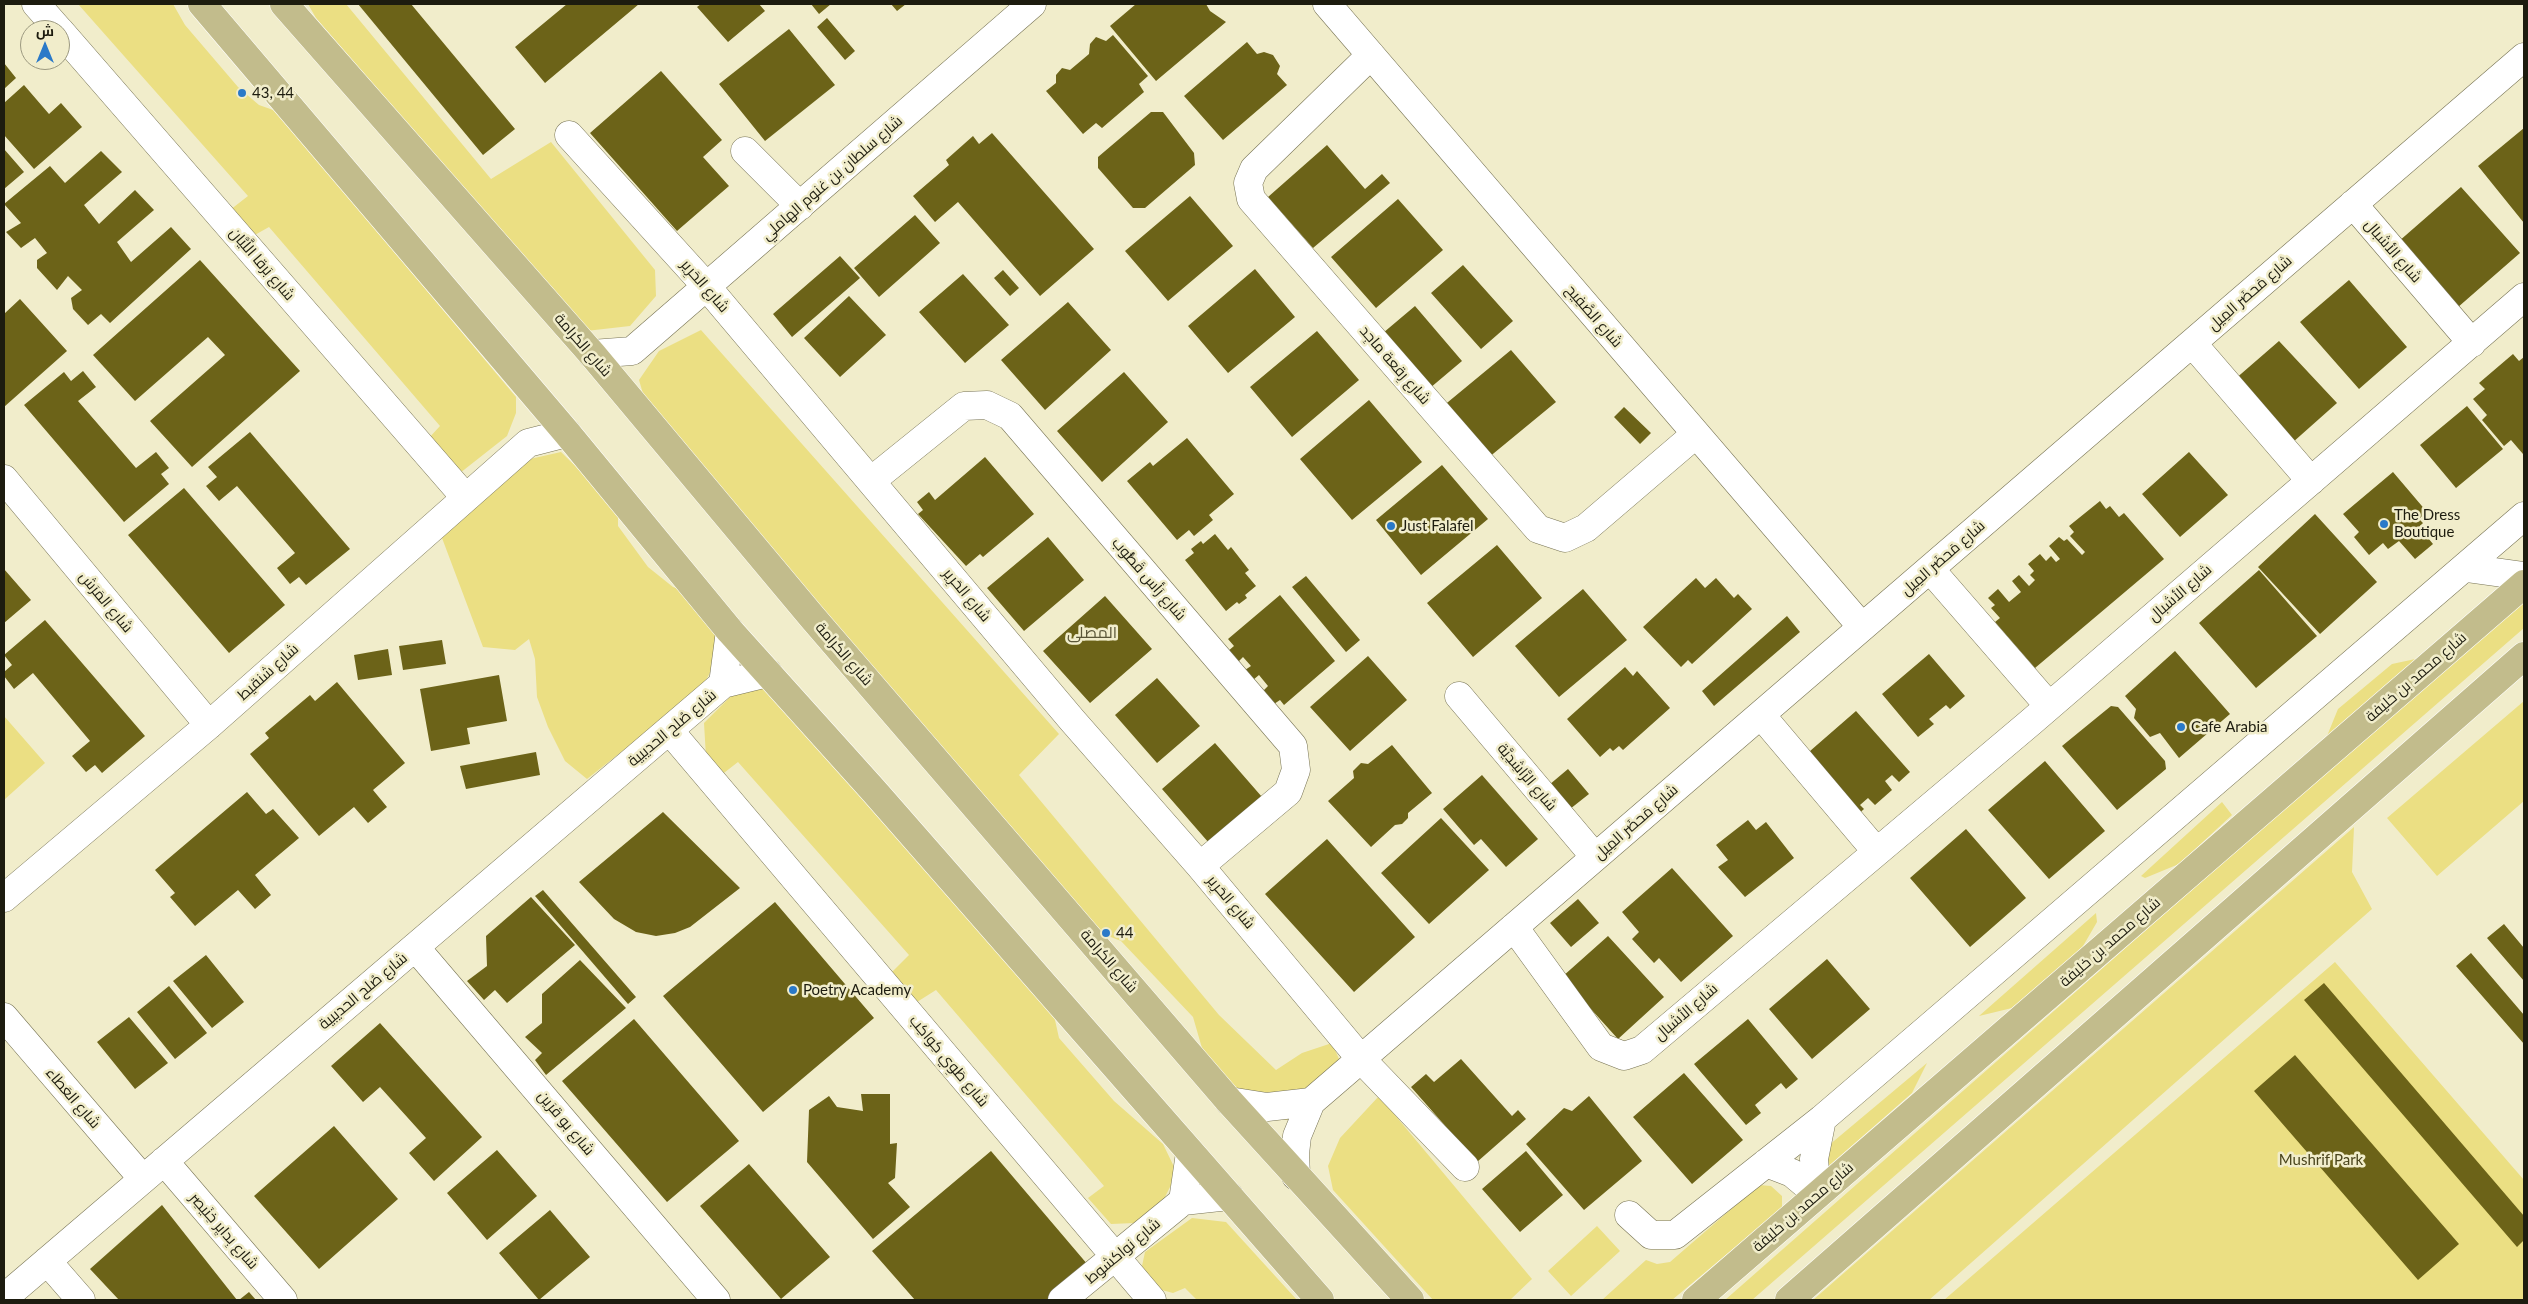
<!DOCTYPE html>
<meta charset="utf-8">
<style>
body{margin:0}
#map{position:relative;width:2528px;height:1304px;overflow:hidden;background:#f1edcb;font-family:Lato,Cairo,sans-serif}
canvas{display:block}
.frame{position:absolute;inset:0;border:5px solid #1d1c0f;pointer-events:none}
.north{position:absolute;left:20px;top:20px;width:50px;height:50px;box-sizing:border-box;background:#f1edcb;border:1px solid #9c9980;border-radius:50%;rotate:0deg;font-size:14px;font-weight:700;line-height:20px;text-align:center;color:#1d1c0f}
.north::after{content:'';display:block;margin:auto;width:18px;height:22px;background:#2a79c8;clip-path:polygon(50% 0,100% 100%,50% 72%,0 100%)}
</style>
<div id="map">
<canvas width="2528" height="1304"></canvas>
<div class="frame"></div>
<div class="north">ش</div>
</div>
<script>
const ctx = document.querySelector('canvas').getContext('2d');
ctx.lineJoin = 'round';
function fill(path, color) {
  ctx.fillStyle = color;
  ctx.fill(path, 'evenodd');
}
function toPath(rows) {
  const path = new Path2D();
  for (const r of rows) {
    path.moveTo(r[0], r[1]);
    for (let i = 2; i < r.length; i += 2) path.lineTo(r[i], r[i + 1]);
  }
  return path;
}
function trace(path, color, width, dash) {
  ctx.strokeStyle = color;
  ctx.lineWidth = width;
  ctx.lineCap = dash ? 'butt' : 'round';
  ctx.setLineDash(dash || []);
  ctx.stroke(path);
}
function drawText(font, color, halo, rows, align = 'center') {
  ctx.font = font + ' Lato,Cairo,sans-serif';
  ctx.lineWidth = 5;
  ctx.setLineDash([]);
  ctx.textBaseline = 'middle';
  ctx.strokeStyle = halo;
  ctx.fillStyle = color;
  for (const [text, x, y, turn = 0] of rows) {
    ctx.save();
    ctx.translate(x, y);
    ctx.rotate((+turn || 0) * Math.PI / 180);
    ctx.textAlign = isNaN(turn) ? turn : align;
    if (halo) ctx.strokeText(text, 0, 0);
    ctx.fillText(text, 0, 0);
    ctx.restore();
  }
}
const green = toPath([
 [78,4,173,4,185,25,238,87,259,105,276,111,516,397,516,413,507,436,460,473,428,439,440,426,269,227,253,236,230,210,248,196],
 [308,4,346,4,491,179,551,142,655,270,656,296,630,326,586,331,316,18],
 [701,330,1059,734,1019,775,1219,1015,1276,1070,1302,1053,1332,1043,1339,1059,1338,1083,1306,1113,1286,1120,1261,1113,1204,1055,1193,1017,1121,941,1085,927,646,404,639,380,659,351],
 [561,452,618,508,618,526,648,567,673,587,688,592,721,639,718,657,702,688,587,779,565,761,548,727,537,697,535,659,529,639,515,650,483,647,442,538,491,489,530,459],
 [2524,598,2524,628,1752,1300,1725,1300],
 [2420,658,2327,736,2338,709,2392,664],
 [767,681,1053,1011,1059,1038,1114,1101,1163,1144,1177,1173,1164,1199,1135,1223,1111,1224,1088,1198,1104,1186,936,990,917,1002,891,973,909,955,738,762,720,776,706,757,704,723,737,690],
 [2524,701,2524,801,2437,876,2387,818],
 [4,716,45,763,4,800],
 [2222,802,2232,815,2179,864,2145,878,2141,876],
 [2354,827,2352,872,2372,909,1929,1300,1813,1300],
 [2096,913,2097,922,2079,953,2012,1008,1979,1016],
 [2335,962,2524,1180,2524,1300,1944,1300],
 [1927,1063,1912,1093,1823,1171,1822,1151],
 [1379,1096,1532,1279,1510,1300,1433,1300,1333,1190,1328,1166,1340,1138],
 [1759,1185,1771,1186,1782,1196,1782,1208,1672,1300,1602,1300,1646,1260,1657,1264,1670,1262],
 [1192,1218,1226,1222,1297,1300,1197,1300,1185,1288,1173,1293,1158,1289,1142,1266,1145,1252],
 [1597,1226,1620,1251,1571,1296,1548,1271]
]);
const building = toPath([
 [358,4,411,4,515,129,483,155],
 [567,4,639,4,545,83,515,47],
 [701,4,759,4,765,11,728,42,697,7],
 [811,4,831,4,819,14],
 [891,4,906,4,897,11],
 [1136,4,1206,4,1210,11,1226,22,1156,81,1110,26],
 [827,18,855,51,845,60,817,27],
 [789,29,835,85,765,141,719,84],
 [1113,35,1148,76,1139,84,1144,92,1102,128,1096,123,1083,134,1046,91,1056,83,1056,75,1062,68,1070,70,1089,54,1090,44,1096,37,1106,41],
 [1247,42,1257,54,1264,52,1273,55,1280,66,1277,74,1287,85,1223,140,1184,96],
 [4,63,16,78,4,89],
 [661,71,722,140,703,157,729,186,677,231,590,133],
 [24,85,49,114,61,103,82,127,34,169,4,135,4,103],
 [1151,112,1163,112,1194,153,1195,165,1145,208,1133,208,1098,168,1098,157],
 [2524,128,2524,223,2478,166],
 [992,133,1094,249,1040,296,958,202,935,222,913,196,949,165,946,160,973,136,979,144],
 [1327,145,1365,189,1382,174,1390,183,1313,248,1268,197],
 [4,149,24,172,4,189],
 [101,151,122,172,84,205,99,224,135,190,154,210,117,242,131,262,171,227,191,249,110,323,101,314,88,325,73,309,71,298,82,290,68,276,57,290,37,268,37,260,47,253,35,238,21,248,6,232,21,223,4,204,50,166,65,183],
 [2461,187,2520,253,2457,308,2398,242],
 [1190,196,1233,246,1168,301,1125,251],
 [1398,199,1443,250,1376,308,1331,257],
 [915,215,940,243,879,297,854,268],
 [840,256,860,278,792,337,773,314],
 [200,260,300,371,192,467,150,421,225,355,208,337,135,401,93,355],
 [1463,265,1513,321,1481,349,1431,293],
 [1255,269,1295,317,1228,373,1188,326],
 [1003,270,1019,288,1010,296,994,278],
 [963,274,1009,325,965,363,919,312],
 [2349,280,2407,347,2359,389,2300,322],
 [849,296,886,335,840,377,804,338],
 [20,299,67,351,4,407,4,314],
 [1068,302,1111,350,1045,410,1001,360],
 [1415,306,1462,361,1430,388,1383,333],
 [1317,331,1359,380,1292,437,1250,387],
 [2279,341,2337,403,2292,443,2234,380],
 [1511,350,1556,402,1488,458,1442,407],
 [2513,354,2519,361,2524,357,2523,454,2511,440,2504,446,2482,420,2487,415,2473,399,2485,389,2479,383],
 [83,371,96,387,78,401,136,468,156,452,169,468,161,474,169,484,124,522,24,405,64,372,71,381],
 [1124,372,1168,422,1102,482,1057,431],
 [1369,400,1422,462,1352,520,1300,459],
 [2467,406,2503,449,2456,488,2420,445],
 [1624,407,1651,433,1640,444,1614,417],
 [250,432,350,549,306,585,299,577,290,584,277,568,295,553,237,486,219,501,206,486,217,477,208,467],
 [1187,438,1234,494,1209,515,1213,520,1194,536,1189,530,1177,540,1127,481,1150,462,1153,466],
 [2189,452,2228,495,2180,537,2142,494],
 [985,457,1034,514,983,557,980,554,966,566,918,514,923,510,917,502,929,492,935,500],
 [1442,465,1488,519,1421,575,1376,520],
 [2393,472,2427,512,2419,519,2423,523,2419,527,2433,544,2415,559,2399,541,2388,549,2383,543,2369,555,2354,537,2359,532,2343,514],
 [184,488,285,605,229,653,128,535],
 [2100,501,2106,509,2110,506,2119,517,2124,513,2164,559,2035,668,1995,622,2000,618,1991,608,1995,605,1988,598,1998,589,2009,602,2021,592,2012,581,2019,575,2029,586,2035,580,2030,575,2034,571,2028,564,2040,554,2046,561,2051,556,2056,562,2060,559,2049,546,2059,537,2064,541,2067,539,2082,555,2085,552,2070,536,2074,532,2069,526],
 [2315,514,2377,582,2320,634,2258,567],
 [1215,534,1228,550,1231,547,1249,570,1245,573,1256,586,1245,595,1247,598,1239,604,1237,602,1226,611,1185,560,1194,553,1191,549,1201,541,1203,544],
 [1048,537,1084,580,1024,631,987,588],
 [1497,545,1542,598,1473,657,1427,603],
 [4,569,31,600,4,623],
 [2259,570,2317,636,2256,688,2199,623],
 [1306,576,1360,640,1346,652,1292,587],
 [1696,578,1705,588,1716,578,1734,598,1738,594,1752,609,1692,664,1688,660,1681,667,1643,627],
 [1583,589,1627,640,1559,697,1515,646],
 [1280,595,1335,661,1284,705,1280,700,1274,704,1263,691,1268,686,1259,675,1253,680,1245,670,1251,666,1243,657,1237,663,1227,652,1234,646,1228,639],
 [1105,596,1152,649,1090,703,1043,651],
 [1787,616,1800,632,1714,706,1702,691],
 [45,620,145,736,102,773,95,765,86,772,72,756,90,741,33,673,14,689,4,676,4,672,12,665,4,655],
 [442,640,446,664,403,670,399,646],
 [388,649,392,675,358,680,354,655],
 [2175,651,2230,714,2179,758,2160,733,2150,737,2134,718,2136,709,2125,696],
 [1929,654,1965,696,1950,709,1946,705,1929,719,1934,724,1918,737,1882,694],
 [1368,656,1407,700,1350,751,1310,707],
 [1625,667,1633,676,1637,671,1670,708,1623,750,1619,746,1613,751,1610,748,1600,757,1567,719],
 [499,675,507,721,467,728,470,744,431,751,420,689],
 [1157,678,1200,726,1157,763,1115,715],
 [337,682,405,763,373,790,387,807,368,823,354,807,319,836,250,754,269,738,265,733,310,695,315,701],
 [2111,706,2118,707,2165,761,2166,769,2117,810,2062,746],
 [1856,711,1910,772,1899,782,1892,775,1885,781,1892,790,1875,805,1868,798,1860,805,1864,809,1855,817,1802,758],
 [1215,743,1262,797,1209,843,1162,789],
 [1392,745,1432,793,1408,813,1408,818,1402,824,1395,825,1371,847,1328,801,1354,778,1353,771,1361,763,1368,764],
 [536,752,540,775,466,789,460,766],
 [2045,761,2105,831,2049,879,1988,810],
 [1568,769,1589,794,1570,809,1549,785],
 [1482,775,1538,839,1506,867,1481,839,1474,845,1443,809],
 [247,792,266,814,273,809,299,838,255,875,271,895,255,909,238,890,195,926,170,897,175,893,155,870],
 [663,812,740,888,690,927,675,933,656,936,636,932,614,919,579,882],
 [1441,818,1489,870,1429,924,1381,873],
 [1748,820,1756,830,1766,822,1794,858,1745,897,1718,867,1728,860,1716,845],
 [1966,829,2026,898,1970,947,1910,878],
 [1327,839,1415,937,1354,992,1265,894],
 [1672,868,1733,936,1681,982,1659,958,1654,963,1632,939,1639,932,1622,912],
 [543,890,636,997,628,1004,535,896],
 [531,897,575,945,507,1003,495,990,484,1000,467,981,487,966,486,936],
 [1578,899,1599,923,1571,947,1550,923],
 [775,902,874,1018,763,1112,663,996],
 [2504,924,2524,948,2524,981,2487,938],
 [1608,936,1664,997,1618,1039,1562,977],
 [2471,953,2524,1015,2524,1044,2456,966],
 [206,955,244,1002,212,1028,173,981],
 [1827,959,1870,1009,1812,1059,1769,1009],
 [580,960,626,1008,546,1075,535,1060,542,1053,525,1037,542,1023,542,994],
 [2324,983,2524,1216,2524,1240,2517,1247,2304,1000],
 [169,986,207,1033,175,1059,137,1012],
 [129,1017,168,1063,135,1089,97,1042],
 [634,1019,739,1141,667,1202,562,1081],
 [1748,1019,1798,1079,1786,1089,1781,1083,1755,1105,1761,1113,1746,1125,1694,1064],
 [380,1023,482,1137,434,1181,409,1153,426,1138,380,1087,363,1102,331,1066],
 [2295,1055,2459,1244,2418,1280,2254,1091],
 [1461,1059,1512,1116,1518,1110,1526,1119,1477,1162,1411,1087,1426,1074,1434,1082],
 [1684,1073,1743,1140,1692,1184,1633,1117],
 [861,1094,890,1094,890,1144,897,1143,895,1178,888,1183,910,1207,873,1239,807,1162,809,1110,829,1096,837,1107,863,1111],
 [1589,1096,1642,1161,1584,1210,1526,1144,1564,1108,1572,1111],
 [334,1126,398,1199,319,1269,254,1196],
 [497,1150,537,1196,487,1240,447,1193],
 [991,1151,1088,1265,1047,1300,915,1300,872,1251],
 [1526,1151,1563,1195,1520,1232,1482,1189],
 [749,1164,830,1257,781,1299,700,1206],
 [162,1205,237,1300,119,1300,90,1269],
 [550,1210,590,1257,539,1300,499,1253],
 [249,1292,256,1300,239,1300]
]);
const minor = toPath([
 [36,4,59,30],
 [1327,4,1862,627],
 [60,31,465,497],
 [1371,55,1254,169,1248,183,1251,199,1538,529,1565,538,1586,528,1696,434],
 [569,135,707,287,1072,720,1200,866,1361,1059,1465,1167],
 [745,151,800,206],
 [2353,204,2472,343],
 [2192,343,2311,481],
 [592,354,632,351,1032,4],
 [4,479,209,725],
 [871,481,964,406,987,405,1010,416,1293,746,1296,770,1288,792,1200,866],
 [2466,568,2524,576],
 [1930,569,2049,706],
 [723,684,730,631],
 [1459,696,1595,857],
 [1761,715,1876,851],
 [669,730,1152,1300],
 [4,898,209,725,528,443,567,433],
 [1514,927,1601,1047,1624,1056,1642,1050,2031,722,2524,297],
 [415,947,716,1300],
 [4,1017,143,1179],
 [1229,1101,1267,1107,1311,1102],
 [164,1161,283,1300],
 [1766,1163,1792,1173,1817,1194],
 [1296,1176,1295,1154,1297,1136,1311,1102,2524,57],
 [1817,1194,1814,1159,1822,1119],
 [1183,1201,1190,1153],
 [1629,1215,1651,1235,1675,1235,1822,1119,1926,1030,2524,516],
 [47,1261,81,1300],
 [4,1298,723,684,768,673],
 [1062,1300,1183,1201,1229,1196]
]);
const major = toPath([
 [202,4,567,433,730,631,874,791,1320,1300],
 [284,4,592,354,812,617,1229,1101,1410,1300],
 [1696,1300,2524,584],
 [1789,1300,2524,656]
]);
const markers = [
 [242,93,5,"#2a79c8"],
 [2384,524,5,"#2a79c8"],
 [1391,526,5,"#2a79c8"],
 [2181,727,5,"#2a79c8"],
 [1106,933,5,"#2a79c8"],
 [793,990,5,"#2a79c8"]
];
const poiNames = [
 ["43, 44",252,93],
 ["The Dress",2394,515],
 ["Boutique",2394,532],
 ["Just Falafel",1401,526],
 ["Cafe Arabia",2191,727],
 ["44",1116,933],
 ["Poetry Academy",803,990]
];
const streetNames = [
 ["شارع سلطان بن غنوم الهاملي",832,178,-41],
 ["شارع الأشبال",2393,251,49],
 ["شارع بَرقا اللَّيَّان",262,264,49],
 ["شارع الحَرِير",705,286,49],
 ["شارع مَحضَر المِيل",2250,293,-41],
 ["شارع الصَّفِيح",1594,316,49],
 ["شارع الكرامة",583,345,49],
 ["شارع رِقعة ماجِد",1395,365,49],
 ["شارع مَحضَر المِيل",1943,558,-41],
 ["شارع رَأس قَطُّوب",1149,579,49],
 ["شارع الأشبال",2180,593,-41],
 ["شارع الحَرِير",967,595,50],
 ["شارع المَرَش",106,602,50],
 ["شارع الكرامة",844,654,49],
 ["شارع شنقيط",268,672,-42],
 ["شارع محمد بن خليفة",2416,677,-41],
 ["شارع صُلح الحديبية",672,728,-40],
 ["شارع الرَّاشِدِيَّة",1527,777,50],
 ["شارع مَحضَر المِيل",1636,822,-41],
 ["شارع الحَرِير",1231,902,50],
 ["شارع محمد بن خليفة",2110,942,-41],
 ["شارع الكرامة",1109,961,49],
 ["شارع صُلح الحديبية",363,991,-40],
 ["شارع الأشبال",1686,1012,-41],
 ["شارع طَوِي كِواكِب",949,1061,50],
 ["شارع العَطاء",73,1098,49],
 ["شارع بو قرَين",566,1123,50],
 ["شارع محمد بن خليفة",1803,1207,-41],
 ["شارع بِدايِر خِنَيصِر",224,1231,49],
 ["شارع نواكشوط",1123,1251,-40]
];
const parkNames = [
 ["Mushrif Park",2321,1160]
];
const neighbourhoodNames = [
 ["المصلى",1092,633]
];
fill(green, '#ebdf83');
fill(building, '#6c6318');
trace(minor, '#777354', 29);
trace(major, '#fff', 29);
trace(minor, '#fff', 28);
trace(major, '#c2bc8c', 28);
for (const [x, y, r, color] of markers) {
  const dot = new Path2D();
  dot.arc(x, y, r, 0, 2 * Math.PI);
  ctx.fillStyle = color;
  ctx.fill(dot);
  trace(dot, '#f1edcb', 2);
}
drawText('15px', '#1d1c0f', '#f1edcb', poiNames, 'left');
drawText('15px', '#1d1c0f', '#f1edcb', streetNames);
drawText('15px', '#49441c', '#f1edcb', parkNames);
drawText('16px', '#5a5638', '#f1edcb', neighbourhoodNames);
</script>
